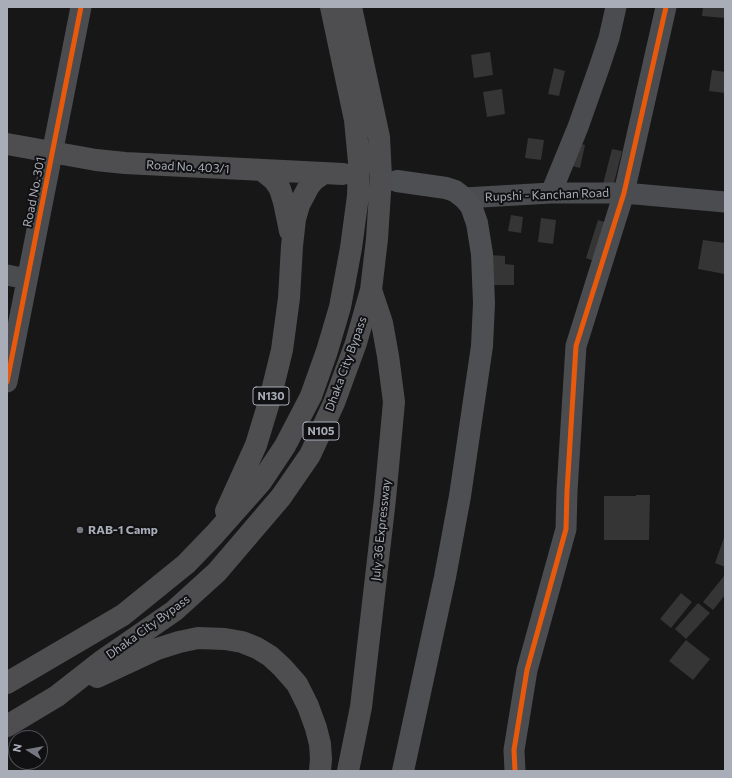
<!DOCTYPE html>
<style>
body{margin:0}
#map{position:relative;width:732px;height:778px;overflow:hidden;background:#171717;font-family:Commissioner,sans-serif}
canvas{display:block}
.frame{position:absolute;inset:0;border:8px solid #a8adb8;pointer-events:none}
.north{position:absolute;left:8px;top:730px;width:40px;height:40px;box-sizing:border-box;background:#111113;border:1px solid #4d4f55;border-radius:50%;rotate:281deg;font-size:11px;font-weight:700;line-height:16px;text-align:center;color:#a8adb8}
.north::after{content:'';display:block;margin:auto;width:14px;height:18px;background:#757880;clip-path:polygon(50% 0,100% 100%,50% 72%,0 100%)}
</style>
<div id="map">
<canvas width="732" height="778"></canvas>
<div class="frame"></div>
<div class="north">N</div>
</div>
<script>
const ctx = document.querySelector('canvas').getContext('2d');
ctx.lineJoin = 'round';
function fill(path, color) {
  ctx.fillStyle = color;
  ctx.fill(path, 'evenodd');
}
function toPath(rows) {
  const path = new Path2D();
  for (const r of rows) {
    path.moveTo(r[0], r[1]);
    for (let i = 2; i < r.length; i += 2) path.lineTo(r[i], r[i + 1]);
  }
  return path;
}
function trace(path, color, width, dash) {
  ctx.strokeStyle = color;
  ctx.lineWidth = width;
  ctx.lineCap = dash ? 'butt' : 'round';
  ctx.setLineDash(dash || []);
  ctx.stroke(path);
}
function drawText(font, color, halo, rows, align = 'center') {
  ctx.font = font + ' Commissioner,sans-serif';
  ctx.lineWidth = 4;
  ctx.setLineDash([]);
  ctx.textBaseline = 'middle';
  ctx.strokeStyle = halo;
  ctx.fillStyle = color;
  for (const [text, x, y, turn = 0] of rows) {
    ctx.save();
    ctx.translate(x, y);
    ctx.rotate((+turn || 0) * Math.PI / 180);
    ctx.textAlign = isNaN(turn) ? turn : align;
    if (halo) ctx.strokeText(text, 0, 0);
    ctx.fillText(text, 0, 0);
    ctx.restore();
  }
}
const building = toPath([
 [703,7,725,7,725,18,702,16],
 [490,52,493,75,474,78,471,55],
 [554,68,565,71,559,96,548,94],
 [712,70,725,72,725,93,709,91],
 [502,89,505,114,487,117,483,92],
 [528,138,544,140,541,160,525,158],
 [573,142,585,145,580,168,568,165],
 [612,149,622,151,612,191,602,188],
 [511,215,523,217,521,233,508,231],
 [541,218,556,220,553,244,538,242],
 [598,220,611,224,599,263,586,258],
 [703,240,725,243,725,274,698,269],
 [491,255,505,256,505,264,514,265,514,285,491,285],
 [636,495,650,495,649,540,604,540,604,496,636,496],
 [725,535,725,567,715,563],
 [724,576,725,578,725,595,713,610,703,602],
 [681,593,692,602,671,628,660,619],
 [698,603,710,613,686,639,675,629],
 [686,640,710,659,693,680,669,661]
]);
const minor = toPath([
 [551,193,578,127,600,65,609,38,616,7],
 [464,198,551,193,624,193,725,202],
 [7,275,27,279],
 [7,382,81,7],
 [515,771,514,750,527,670,566,529,567,491,576,346,624,193,666,7]
]);
const major = toPath([
 [397,181,446,188,455,191,464,198,471,206,477,223,482,254,484,303,482,346,460,496,445,577,403,771]
]);
const highway = toPath([
 [7,144,96,160,125,163,343,174],
 [263,171,274,180,280,189,284,202,290,231],
 [226,511,256,445,270,399,282,350,289,298,292,246,295,219,299,205,309,186,314,180,324,173],
 [97,677,157,649,179,642,198,638,225,639,242,642,257,648,270,656,282,667,297,684,308,706,316,728,320,744,321,759,320,771],
 [7,683,123,615,186,564,214,535,261,482,285,446,311,396,327,351,340,307,351,248,358,196,359,162,355,120,331,7],
 [7,726,57,696,103,660,174,611,217,572,281,497,310,455,334,403,356,343,371,290,377,239,381,177,379,137,351,7],
 [348,771,361,707,385,499,394,402,388,356,382,323,371,290]
]);
const cycleway = toPath([
 [7,382,81,7],
 [515,771,514,750,527,670,566,529,567,491,576,346,624,193,666,7]
]);
const markers = [
 [80,530,4,"#757880"]
];
const shields = [
 [271,396,36],
 [321,431,36]
];
const shieldNames = [
 ["N130",271,396],
 ["N105",321,431]
];
const streetNames = [
 ["Road No. 403/1",188,167,3],
 ["Road No. 301",34,192,-79],
 ["Rupshi - Kanchan Road",547,195,-2],
 ["Dhaka City Bypass",346,364,-70],
 ["July 36 Expressway",381,530,-84],
 ["Dhaka City Bypass",148,627,-36]
];
const poiNames = [
 ["RAB-1 Camp",88,530]
];
fill(building, '#353536');
trace(minor, '#4b4c50', 21);
trace(major, '#4d4f52', 22);
trace(highway, '#4e4e51', 22);
trace(cycleway, '#e8590c', 5);
for (const [x, y, r, color] of markers) {
  const dot = new Path2D();
  dot.arc(x, y, r, 0, 2 * Math.PI);
  ctx.fillStyle = color;
  ctx.fill(dot);
  trace(dot, '#111113', 1.5);
}
for (const [x, y, w] of shields) {
  const box = new Path2D();
  box.roundRect(x - w / 2, y - 9, w, 18, 3);
  ctx.fillStyle = '#111113';
  ctx.fill(box);
  trace(box, '#a8adb8', 1);
}
drawText('bold 11px', '#a8adb8', null, shieldNames);
drawText('12px', '#a8adb8', '#111113', streetNames);
drawText('bold 12px', '#a8adb8', '#111113', poiNames, 'left');
</script>
